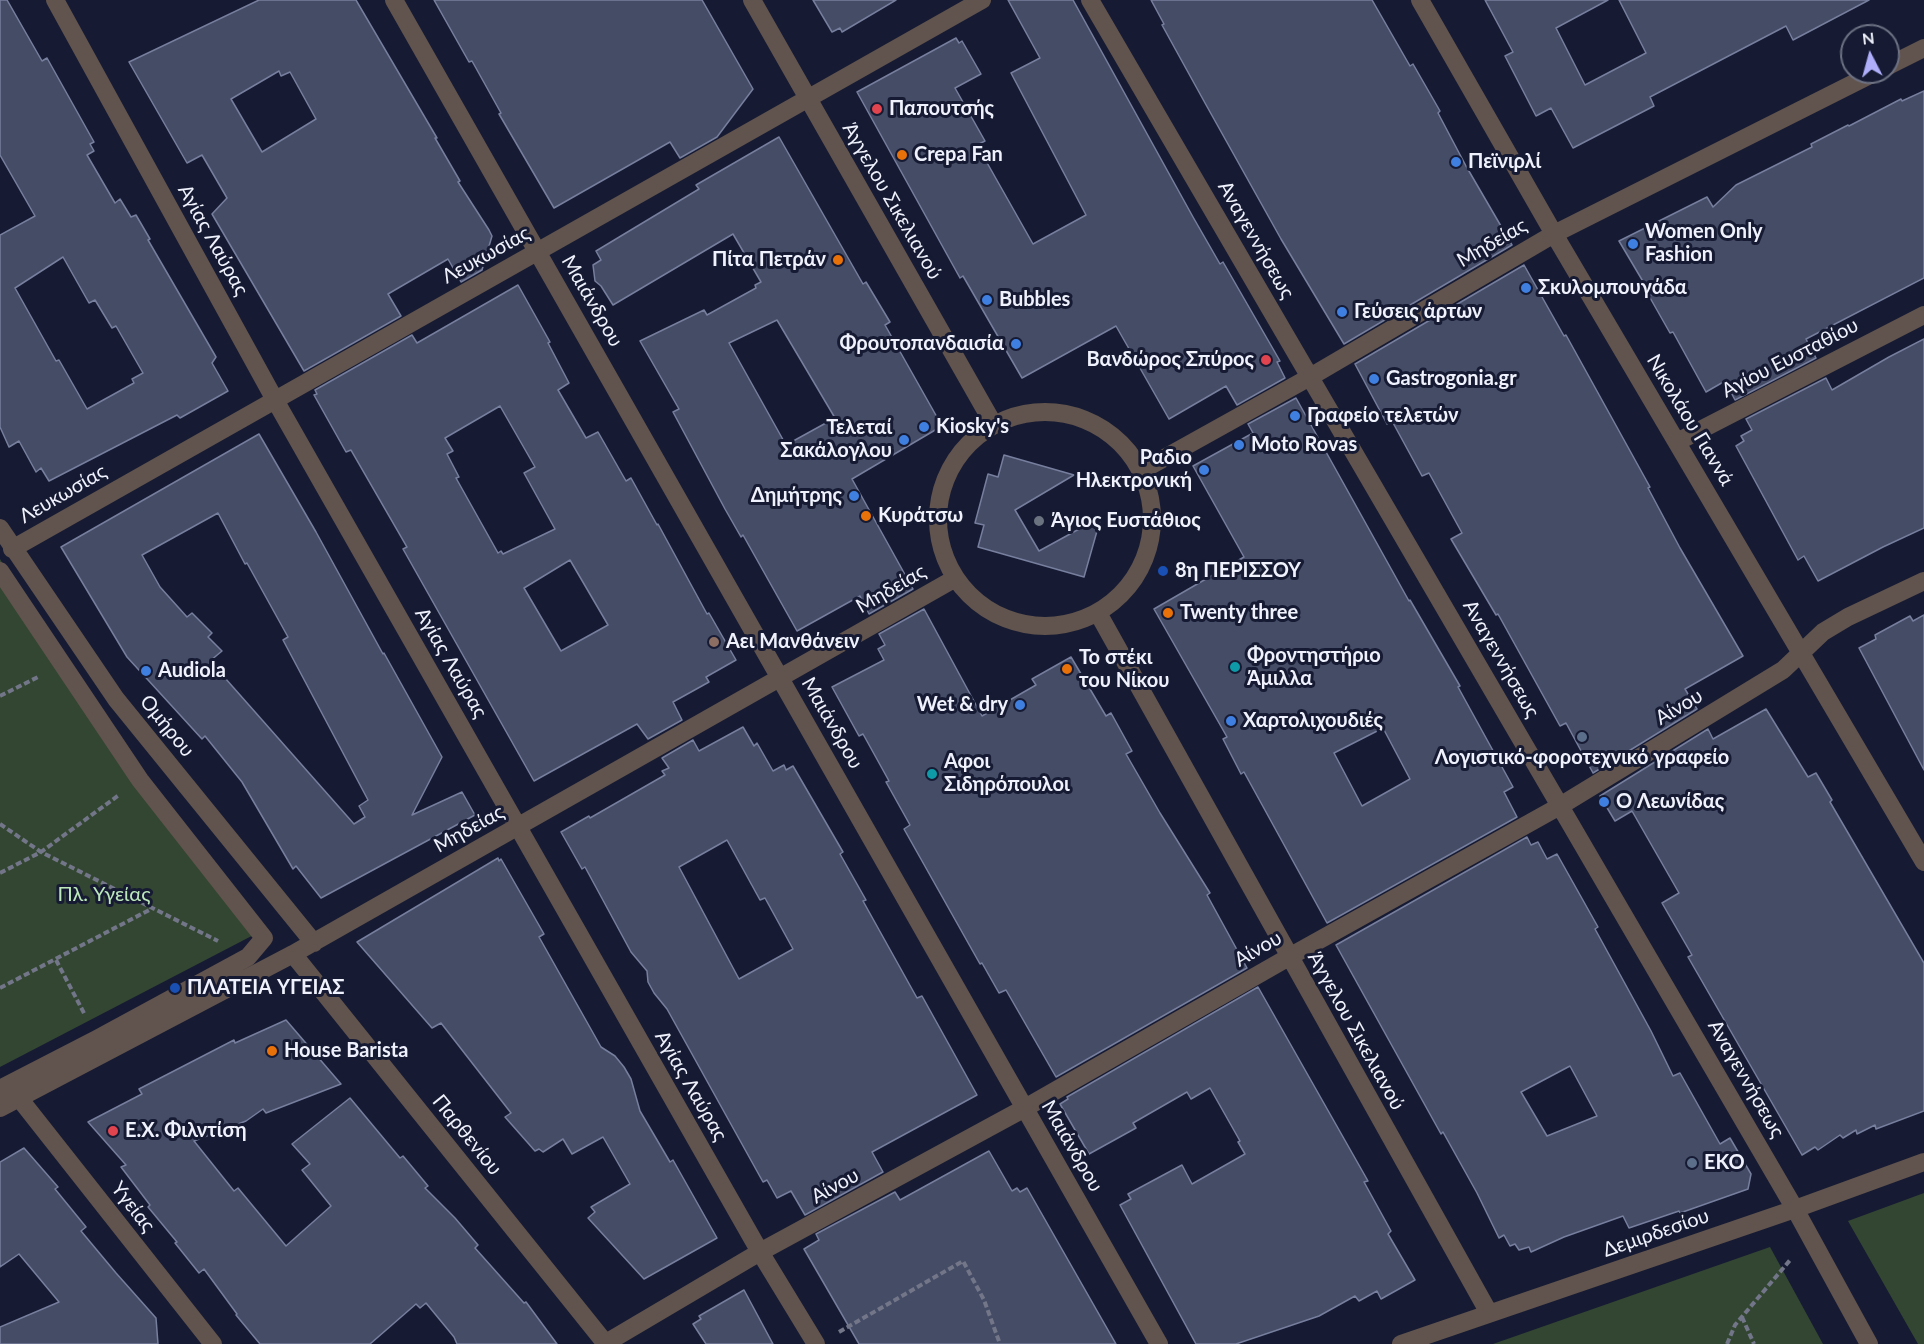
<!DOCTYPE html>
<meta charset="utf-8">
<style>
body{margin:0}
#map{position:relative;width:1924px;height:1344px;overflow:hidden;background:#161b33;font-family:Lato,sans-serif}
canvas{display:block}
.north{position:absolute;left:1840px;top:24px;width:60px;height:60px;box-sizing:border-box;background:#161b33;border:2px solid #6d7183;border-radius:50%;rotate:354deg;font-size:16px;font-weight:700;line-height:24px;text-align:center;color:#eff2fc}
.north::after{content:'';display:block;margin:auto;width:21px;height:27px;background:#aeaefb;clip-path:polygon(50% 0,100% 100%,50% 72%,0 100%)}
</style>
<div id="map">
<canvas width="1924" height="1344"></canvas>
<div class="north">N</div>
</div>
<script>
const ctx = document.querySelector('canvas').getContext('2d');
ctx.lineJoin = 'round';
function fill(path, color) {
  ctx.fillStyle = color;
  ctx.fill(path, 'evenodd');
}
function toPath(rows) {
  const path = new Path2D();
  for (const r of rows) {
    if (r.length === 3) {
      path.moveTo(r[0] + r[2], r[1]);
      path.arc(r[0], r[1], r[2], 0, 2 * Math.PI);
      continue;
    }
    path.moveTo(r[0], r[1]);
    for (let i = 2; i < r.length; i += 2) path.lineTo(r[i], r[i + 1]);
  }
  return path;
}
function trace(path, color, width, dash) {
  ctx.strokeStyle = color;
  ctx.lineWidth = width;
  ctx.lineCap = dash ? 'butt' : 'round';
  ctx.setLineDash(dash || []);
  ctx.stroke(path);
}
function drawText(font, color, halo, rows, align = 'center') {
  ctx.font = font + ' Lato,sans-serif';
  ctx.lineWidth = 6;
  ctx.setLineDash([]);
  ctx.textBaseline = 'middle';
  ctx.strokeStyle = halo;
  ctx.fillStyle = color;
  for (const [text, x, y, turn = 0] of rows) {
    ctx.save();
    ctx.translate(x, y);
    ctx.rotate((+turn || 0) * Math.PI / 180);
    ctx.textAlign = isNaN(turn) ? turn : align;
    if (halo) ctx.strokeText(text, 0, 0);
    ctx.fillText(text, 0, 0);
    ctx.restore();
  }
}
const green = toPath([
 [0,559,85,704,265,929,0,1067],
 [1924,1193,1924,1344,1918,1344,1848,1221],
 [1770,1247,1823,1344,1493,1344]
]);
const building = toPath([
 [0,0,7,0,42,61,47,58,94,142,90,144,94,151,87,155,115,203,120,199,131,217,136,215,150,239,148,240,216,357,212,363,228,391,180,418,177,415,49,481,41,468,36,472,19,441,9,447,0,427,0,235,35,216,0,155,0,0],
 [63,257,89,303,95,300,112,328,116,326,143,373,132,379,134,383,87,409,59,360,56,361,15,288,63,257],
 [259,0,356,0,437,138,435,138,460,181,458,182,489,230,492,236,482,270,461,282,448,259,388,294,401,316,304,371,212,214,227,198,202,155,187,163,129,62,259,0],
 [279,71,281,76,290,72,316,119,262,152,231,99,279,71],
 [434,0,702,0,753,89,717,137,680,158,670,142,554,208,499,114,501,113,472,61,469,62,434,0],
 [813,0,896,0,842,32,840,28,832,32,813,0],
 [1008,0,1073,0,1193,217,1220,264,1223,262,1280,361,1277,362,1285,378,1237,405,1226,386,1169,419,1116,326,1022,378,963,276,960,278,857,92,956,38,959,43,962,41,981,74,955,88,985,141,977,145,1033,244,1086,215,1011,73,1040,58,1008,0],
 [1151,0,1372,0,1410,66,1413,64,1440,111,1438,113,1466,166,1512,245,1344,344,1281,239,1205,103,1162,25,1164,24,1151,0],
 [1485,0,1608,0,1556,28,1585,85,1646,53,1619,0,1869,0,1793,40,1786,26,1650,97,1654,106,1573,148,1551,108,1536,116,1505,56,1513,52,1485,0],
 [1924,91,1924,278,1806,339,1816,358,1735,400,1725,381,1706,392,1673,332,1670,333,1649,296,1651,295,1619,241,1707,197,1713,207,1736,185,1812,147,1811,144,1848,125,1849,126,1901,99,1902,101,1924,91],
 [779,137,863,284,866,282,890,322,885,325,942,426,852,479,913,589,869,614,860,596,797,631,743,535,741,537,725,509,673,412,679,409,640,341,704,310,707,315,756,288,755,285,761,282,733,234,613,305,601,286,595,281,593,265,601,260,596,251,699,189,696,185,779,137],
 [777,320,835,418,786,445,729,343,777,320],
 [1524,265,1564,336,1566,335,1650,487,1648,488,1680,548,1743,656,1685,689,1697,709,1593,773,1566,723,1560,726,1498,614,1496,615,1451,539,1462,533,1429,473,1422,476,1392,421,1387,424,1355,364,1524,265],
 [518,285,550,342,548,343,569,383,558,390,586,438,598,432,626,481,631,478,657,525,658,524,707,614,709,613,736,660,706,677,709,682,673,702,682,720,648,739,637,724,534,781,403,549,407,547,351,450,346,452,314,395,317,394,315,390,412,335,417,343,518,285],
 [500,406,535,467,524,473,555,529,503,554,501,551,498,553,456,478,459,477,447,454,453,451,445,438,500,406],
 [570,560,608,625,561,651,524,588,570,560],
 [1924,339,1924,528,1883,547,1818,581,1804,556,1798,560,1736,446,1744,441,1741,436,1752,430,1746,419,1826,378,1832,390,1889,357,1924,339],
 [1296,398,1409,601,1410,600,1460,686,1458,687,1513,787,1504,792,1517,817,1327,923,1244,772,1241,774,1223,739,1227,737,1154,609,1244,557,1193,466,1253,433,1248,424,1296,398],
 [1383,728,1410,779,1362,806,1334,753,1383,728],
 [259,434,316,532,383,654,384,653,442,757,412,815,462,792,475,815,321,898,296,866,293,869,242,782,205,736,202,739,127,657,61,547,259,434],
 [218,513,245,564,247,563,288,637,283,640,368,800,359,806,365,817,354,824,210,661,222,651,208,637,212,633,192,613,187,617,160,587,142,555,218,513],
 [1004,455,1074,475,1015,510,1039,551,1101,517,1084,577,978,547,984,525,975,523,988,474,998,477,1004,455],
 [924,609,982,716,1036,685,1032,679,1071,657,1106,716,1111,713,1132,751,1126,754,1160,813,1210,893,1207,895,1247,968,1056,1077,1006,990,999,993,982,963,980,964,904,829,910,825,886,782,889,781,863,734,859,736,832,687,884,660,878,649,885,645,879,634,924,609],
 [1924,615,1924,770,1859,648,1876,639,1875,635,1910,616,1913,621,1924,615],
 [1766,709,1808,777,1816,773,1832,800,1830,802,1924,963,1924,1111,1876,1129,1875,1125,1857,1134,1856,1130,1843,1138,1840,1135,1818,1150,1815,1147,1802,1155,1688,957,1692,955,1662,903,1679,893,1632,811,1615,821,1600,796,1708,729,1713,739,1766,709],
 [743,727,754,746,757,743,773,771,784,765,786,770,793,766,843,852,840,854,866,900,863,901,917,998,922,996,977,1095,872,1152,883,1172,805,1215,791,1191,777,1198,767,1180,763,1182,667,1009,654,993,648,982,647,971,631,952,585,867,582,869,561,832,589,816,590,818,665,775,662,771,669,768,662,758,693,740,699,751,743,727],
 [727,840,760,900,765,898,793,949,739,979,679,867,727,840],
 [1527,837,1531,845,1538,842,1547,859,1557,854,1598,927,1595,929,1651,1031,1673,1076,1680,1073,1720,1144,1730,1138,1751,1174,1748,1189,1680,1213,1679,1211,1629,1228,1623,1216,1564,1237,1531,1252,1529,1247,1519,1250,1515,1244,1510,1246,1504,1235,1499,1238,1477,1193,1443,1132,1441,1134,1336,945,1527,837],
 [1570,1066,1597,1116,1547,1136,1521,1092,1570,1066],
 [498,858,499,861,501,859,544,934,539,937,601,1047,615,1056,624,1067,631,1079,640,1111,670,1162,673,1160,717,1238,644,1279,588,1218,595,1212,591,1207,630,1184,603,1137,572,1154,563,1139,543,1152,539,1149,535,1151,505,1117,511,1113,441,1023,432,1028,357,942,498,858],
 [1258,987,1368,1181,1364,1182,1391,1231,1388,1234,1415,1280,1381,1299,1377,1291,1359,1301,1355,1296,1319,1316,1236,1344,1196,1344,1120,1205,1131,1199,1128,1194,1182,1165,1192,1184,1245,1154,1238,1142,1240,1141,1210,1088,1191,1099,1187,1092,1133,1123,1136,1128,1089,1154,1060,1104,1068,1099,1067,1097,1258,987],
 [286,1020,341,1084,266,1113,263,1109,246,1121,194,1141,234,1191,238,1188,286,1246,331,1206,302,1170,310,1164,292,1144,350,1098,400,1158,403,1156,428,1186,425,1188,455,1218,478,1245,475,1248,524,1303,526,1302,557,1344,457,1344,454,1337,426,1303,420,1308,416,1304,370,1344,260,1344,236,1315,237,1314,204,1269,199,1273,175,1243,177,1242,148,1207,150,1205,121,1167,126,1165,88,1122,142,1094,139,1089,234,1040,235,1043,286,1020],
 [24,1148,58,1187,55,1189,86,1227,81,1231,116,1273,156,1318,158,1344,0,1344,0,1327,59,1302,19,1254,0,1267,0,1162,24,1148],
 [989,1151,1012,1191,1017,1188,1020,1192,1027,1188,1116,1344,859,1344,804,1249,819,1240,816,1234,895,1192,900,1200,989,1151],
 [744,1290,773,1344,706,1344,693,1324,701,1319,699,1316,744,1290]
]);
const path = toPath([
 [0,696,40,676],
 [0,824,41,852,218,941],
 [0,873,41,852,119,795],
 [56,960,85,1015],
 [0,988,153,908],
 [1742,1317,1754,1344],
 [839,1332,963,1261,984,1300,1000,1344],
 [1727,1344,1735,1325,1791,1259]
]);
const minor = toPath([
 [55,0,275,400,760,1252,816,1344],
 [394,0,1159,1344],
 [752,0,994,425],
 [1090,0,1795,1209,1869,1344],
 [1420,0,1554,234,1924,862],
 [1888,66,1924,48],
 [1045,519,107],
 [1677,442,1924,315],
 [1141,471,1310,377,1554,234,1876,72],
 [0,528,116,699,314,943],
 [12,549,982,0],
 [0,571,140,780,264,938,248,957,97,1039,0,1089],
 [1098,613,1489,1313],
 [293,954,606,1344],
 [19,1098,213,1344],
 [0,1108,293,954,954,579],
 [606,1343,760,1252,1025,1108,1289,957,1560,806,1783,670,1823,632,1848,617,1924,581],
 [1401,1344,1795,1209,1924,1162]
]);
const markers = [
 [877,109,6,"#e0444e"],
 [902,155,6,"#e8710a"],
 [1456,162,6,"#3f7fe0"],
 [1633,244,6,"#3f7fe0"],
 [838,260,6,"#e8710a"],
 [1526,288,6,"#3f7fe0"],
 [987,300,6,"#3f7fe0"],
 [1342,312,6,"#3f7fe0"],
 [1016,344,6,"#3f7fe0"],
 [1266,360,6,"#e0444e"],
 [1374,379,6,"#3f7fe0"],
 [1295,416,6,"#3f7fe0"],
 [924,427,6,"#3f7fe0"],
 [904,440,6,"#3f7fe0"],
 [1239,445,6,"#3f7fe0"],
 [1204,470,6,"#3f7fe0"],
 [854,496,6,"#3f7fe0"],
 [866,516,6,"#e8710a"],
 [1039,521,6,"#6b7280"],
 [1163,571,6,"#1a4fb4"],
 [1168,613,6,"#e8710a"],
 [714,642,6,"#8d6e63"],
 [1235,667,6,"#0f9aa8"],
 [1067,669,6,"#e8710a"],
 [146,671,6,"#3f7fe0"],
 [1020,705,6,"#3f7fe0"],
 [1231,721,6,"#3f7fe0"],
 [1582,737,6,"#5c6f8a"],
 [932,774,6,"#0f9aa8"],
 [1604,802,6,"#3f7fe0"],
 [175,988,6,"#1a4fb4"],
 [272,1051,6,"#e8710a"],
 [113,1131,6,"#e0444e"],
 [1692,1163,6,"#5c6f8a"]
];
const poiNames = [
 ["Παπουτσής",889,109],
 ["Crepa Fan",914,155],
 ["Πεϊνιρλί",1468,162],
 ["Women Only",1645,232],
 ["Fashion",1645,255],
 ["Πίτα Πετράν",826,260,"right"],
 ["Σκυλομπουγάδα",1538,288],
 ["Bubbles",999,300],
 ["Γεύσεις άρτων",1354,312],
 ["Φρουτοπανδαισία",1004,344,"right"],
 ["Βανδώρος Σπύρος",1254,360,"right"],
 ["Gastrogonia.gr",1386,379],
 ["Γραφείο τελετών",1307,416],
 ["Kiosky's",936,427],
 ["Τελεταί",892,428,"right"],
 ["Σακάλογλου",892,451,"right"],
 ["Moto Rovas",1251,445],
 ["Ραδιο",1192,458,"right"],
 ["Ηλεκτρονική",1192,481,"right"],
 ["Δημήτρης",842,496,"right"],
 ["Κυράτσω",878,516],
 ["Άγιος Ευστάθιος",1051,521],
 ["8η ΠΕΡΙΣΣΟΥ",1175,571],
 ["Twenty three",1180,613],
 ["Αει Μανθάνειν",726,642],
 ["Φροντηστήριο",1247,656],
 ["Άμιλλα",1247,679],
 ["Το στέκι",1079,658],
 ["του Νίκου",1079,681],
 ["Audiola",158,671],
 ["Wet & dry",1008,705,"right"],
 ["Χαρτολιχουδιές",1243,721],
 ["Λογιστικό-φοροτεχνικό γραφείο",1582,758,"center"],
 ["Αφοι",944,762],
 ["Σιδηρόπουλοι",944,785],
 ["Ο Λεωνίδας",1616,802],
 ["ΠΛΑΤΕΙΑ ΥΓΕΙΑΣ",187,988],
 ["House Barista",284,1051],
 ["Ε.Χ. Φιλντίση",125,1131],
 ["ΕΚΟ",1704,1163]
];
const streetNames = [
 ["Άγγελου Σικελιανού",892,201,60],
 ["Αγίας Λαύρας",213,240,61],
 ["Αναγεννήσεως",1256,240,60],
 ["Μηδείας",1492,243,-30],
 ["Λευκωσίας",486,255,-29],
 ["Μαιάνδρου",592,301,60],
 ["Αγίου Ευσταθίου",1790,358,-27],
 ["Νικολάου Γιαννά",1690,420,59],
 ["Λευκωσίας",63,494,-30],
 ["Μηδείας",891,589,-30],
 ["Αναγεννήσεως",1501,659,60],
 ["Αγίας Λαύρας",451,663,60],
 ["Αίνου",1679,707,-31],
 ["Μαιάνδρου",832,723,60],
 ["Ομήρου",167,726,51],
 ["Μηδείας",469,829,-29],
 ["Αίνου",1258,949,-30],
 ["Άγγελου Σικελιανού",1356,1031,61],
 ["Αναγεννήσεως",1746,1079,60],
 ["Αγίας Λαύρας",691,1086,60],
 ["Παρθενίου",467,1135,51],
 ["Μαιάνδρου",1072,1146,60],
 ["Αίνου",835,1186,-29],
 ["Υγείας",133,1207,52],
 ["Δεμιρδεσίου",1656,1233,-19]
];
const parkNames = [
 ["Πλ. Υγείας",104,895]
];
fill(green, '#334632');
fill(building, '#454c66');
trace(building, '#777f9e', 1.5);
trace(path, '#727688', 4, [6, 3]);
trace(minor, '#61534d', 18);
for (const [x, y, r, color] of markers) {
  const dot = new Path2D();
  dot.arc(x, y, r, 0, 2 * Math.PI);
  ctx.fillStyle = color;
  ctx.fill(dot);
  trace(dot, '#161b33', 2);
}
drawText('bold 20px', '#eff2fc', '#161b33', poiNames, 'left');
drawText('20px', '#eff2fc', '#161b33', streetNames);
drawText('20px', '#bde8bb', '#161b33', parkNames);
</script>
